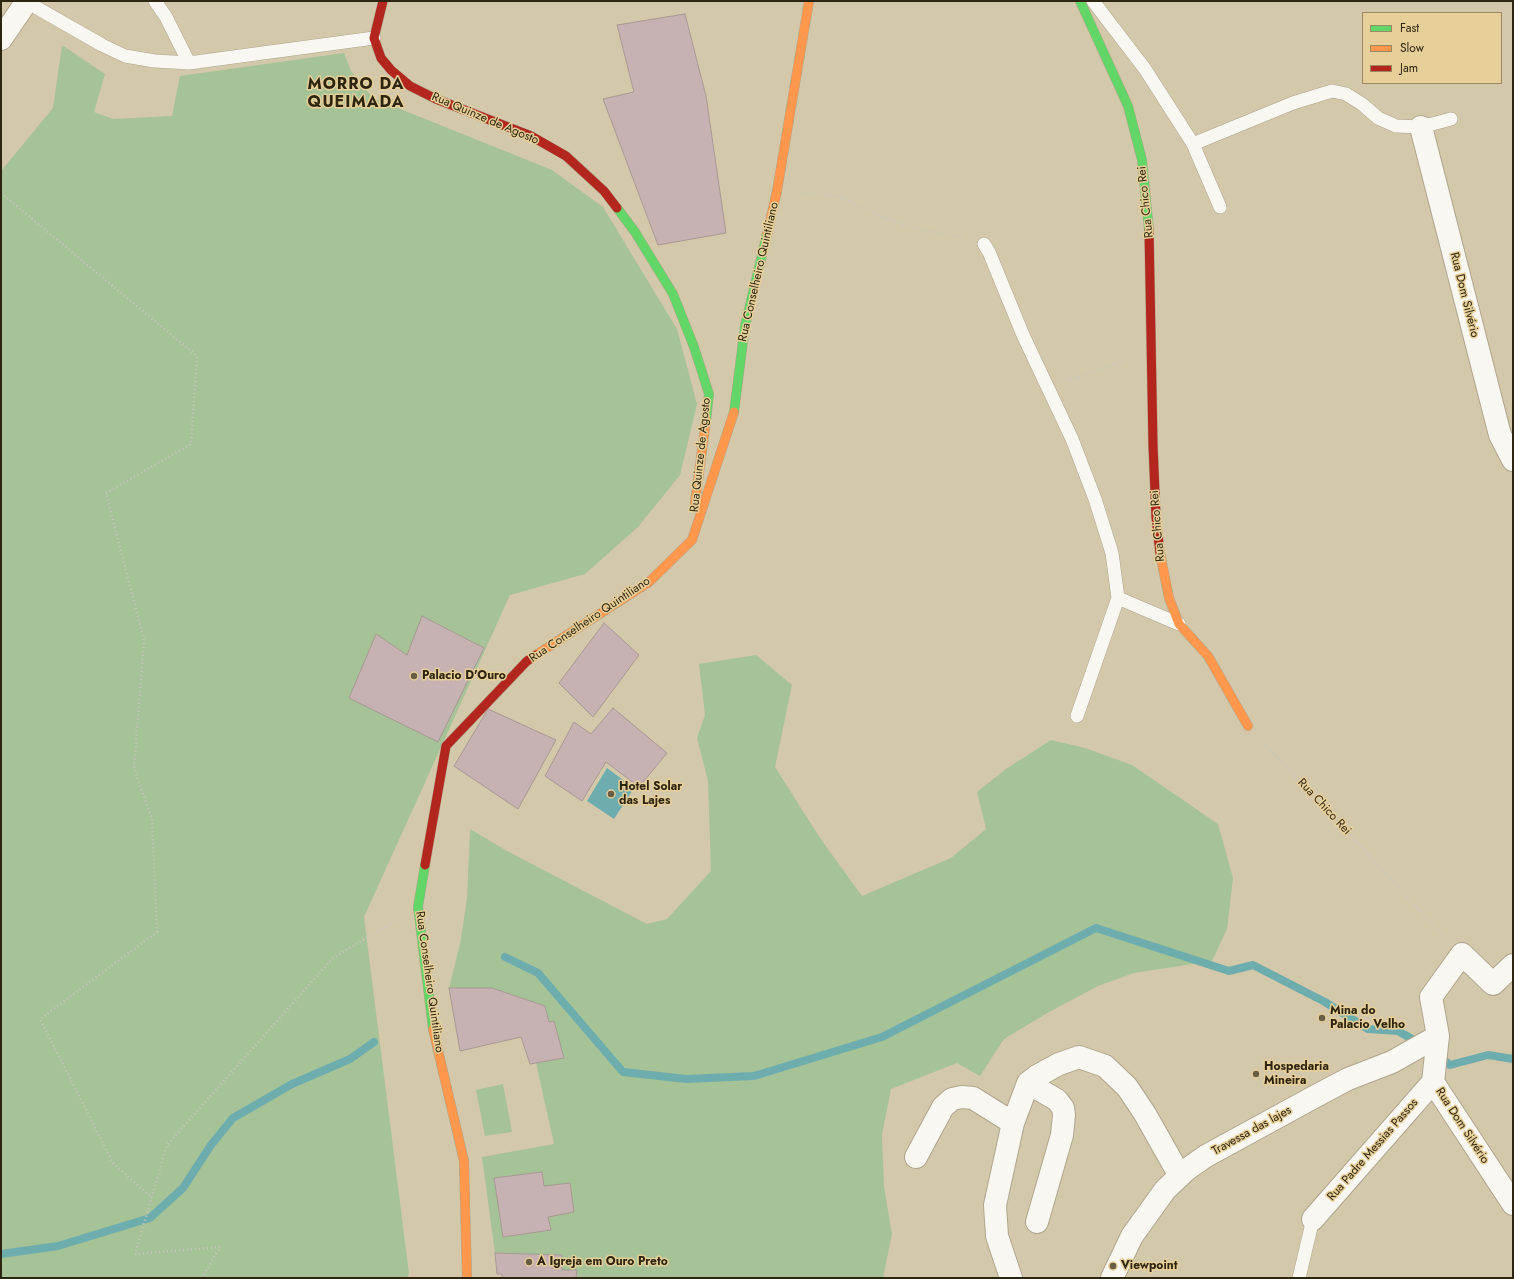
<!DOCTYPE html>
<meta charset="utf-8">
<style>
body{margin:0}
#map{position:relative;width:1514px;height:1279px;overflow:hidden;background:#d4c8aa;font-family:Jost,sans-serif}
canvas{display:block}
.frame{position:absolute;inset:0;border:2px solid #2e2510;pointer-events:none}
.legend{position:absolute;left:1362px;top:12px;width:140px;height:72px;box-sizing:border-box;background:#e6cf98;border:1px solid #9c8b62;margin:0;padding:5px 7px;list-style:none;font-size:12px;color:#2e2510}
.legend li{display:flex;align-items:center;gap:8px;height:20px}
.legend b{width:20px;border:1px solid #9c8b62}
</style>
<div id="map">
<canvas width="1514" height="1279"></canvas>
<div class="frame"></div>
<ul class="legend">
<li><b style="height:5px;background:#63d668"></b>Fast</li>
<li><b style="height:5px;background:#ff974d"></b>Slow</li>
<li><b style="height:5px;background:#b3261e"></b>Jam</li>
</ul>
</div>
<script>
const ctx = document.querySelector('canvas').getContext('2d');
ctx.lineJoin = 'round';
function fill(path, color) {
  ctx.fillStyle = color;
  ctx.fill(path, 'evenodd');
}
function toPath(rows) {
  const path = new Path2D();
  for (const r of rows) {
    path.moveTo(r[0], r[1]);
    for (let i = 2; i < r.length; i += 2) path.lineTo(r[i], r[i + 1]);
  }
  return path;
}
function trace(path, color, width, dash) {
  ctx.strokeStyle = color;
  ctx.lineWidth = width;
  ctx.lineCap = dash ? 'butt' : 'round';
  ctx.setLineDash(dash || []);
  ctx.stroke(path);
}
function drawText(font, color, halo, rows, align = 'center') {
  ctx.font = font + ' Jost,sans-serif';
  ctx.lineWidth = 3;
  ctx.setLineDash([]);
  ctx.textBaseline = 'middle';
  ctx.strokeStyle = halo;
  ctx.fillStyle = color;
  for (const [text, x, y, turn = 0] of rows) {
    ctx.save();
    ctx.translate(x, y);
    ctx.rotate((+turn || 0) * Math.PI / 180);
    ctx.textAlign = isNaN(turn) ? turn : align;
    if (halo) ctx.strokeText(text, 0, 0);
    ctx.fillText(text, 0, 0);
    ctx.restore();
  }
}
const green = toPath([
 [62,45,105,74,94,112,113,119,172,116,180,76,344,53,351,71,373,98,552,170,603,207,677,329,697,404,680,475,638,527,585,574,510,595,364,917,409,1274,407,1278,1,1278,1,171,53,108],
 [756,655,792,685,775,767,820,838,862,896,951,858,986,829,977,792,1006,769,1051,740,1085,748,1132,765,1218,824,1233,878,1227,929,1212,961,1134,973,1098,986,1049,1012,1004,1039,980,1076,957,1063,891,1089,882,1135,884,1187,892,1234,883,1278,575,1278,562,1270,562,1255,495,1253,482,1157,554,1144,536,1063,564,1057,554,1021,549,1022,545,1006,492,988,449,988,460,944,467,899,470,829,507,851,647,924,667,919,711,871,708,781,697,738,705,715,699,664],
 [542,1172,544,1186,570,1183,574,1212,548,1217,550,1230,503,1237,494,1178],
 [503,1084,512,1132,485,1136,476,1090]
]);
const water = toPath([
 [607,768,634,788,614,819,587,801]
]);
const stream = toPath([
 [505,957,538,973,623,1072,686,1079,754,1076,882,1037,1096,928,1229,971,1253,965,1325,1002,1368,1029,1398,1031,1421,1044],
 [1438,1056,1450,1065,1488,1055,1513,1059],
 [1,1254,58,1246,150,1218,183,1188,211,1145,233,1118,292,1084,350,1059,374,1042]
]);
const building = toPath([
 [685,14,706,96,726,233,658,245,603,99,634,92,617,25,685,14],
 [422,616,484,648,438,742,349,698,376,634,407,655,422,616],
 [604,623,639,655,593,717,559,683,604,623],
 [613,708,667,753,639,787,606,762,582,801,545,776,574,722,591,734,613,708],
 [488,709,556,740,518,809,454,766,488,709],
 [449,988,492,988,545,1006,549,1022,554,1021,564,1058,530,1064,521,1037,460,1051,449,988],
 [542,1172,544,1186,570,1183,574,1212,548,1217,551,1230,503,1237,494,1178,542,1172],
 [495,1253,562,1255,562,1270,577,1270,576,1278,502,1278,502,1274,497,1274,495,1253]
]);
const path = toPath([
 [1,193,197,356,191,444,106,493,144,640,134,769,152,819,157,932,40,1019,113,1163,152,1198],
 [801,193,838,196,882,217,914,228,965,238],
 [1067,379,1077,378,1127,359],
 [1265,744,1444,936],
 [202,1278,220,1247,135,1254,167,1145,333,958,395,921]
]);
const lane = toPath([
 [25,1,102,45,125,56,155,61,189,63,374,38],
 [155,1,166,17,189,63],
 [1093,1,1145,69,1193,144,1220,207],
 [1193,144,1293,103,1332,91,1346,94,1362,104,1378,118,1396,126,1421,127,1451,119],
 [984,244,989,252,1023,335,1072,439,1095,499,1112,553,1118,598,1077,716],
 [1118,598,1179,624],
 [1299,1278,1313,1219]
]);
const street = toPath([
 [1,39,27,1],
 [1421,127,1500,435,1513,460],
 [1513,965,1493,984,1462,954,1431,997,1438,1036,1433,1082,1513,1204],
 [1028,1083,1057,1100,1063,1108,1064,1115,1062,1135,1037,1222],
 [916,1157,943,1107,952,1099,962,1097,973,1098,1013,1123],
 [1313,1219,1433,1082],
 [1011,1278,997,1236,995,1205,1013,1123,1028,1083,1037,1076,1059,1064,1079,1057,1105,1066,1127,1087,1145,1114,1180,1176],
 [1112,1278,1132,1236,1165,1190,1186,1170,1206,1156,1314,1097,1348,1079,1392,1062,1438,1036]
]);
const fast = toPath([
 [1080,1,1128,106,1142,160,1149,230],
 [617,208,635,232,673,294,694,347,709,394,706,420],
 [734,412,745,326,767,234],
 [425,865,418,907,433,1029]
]);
const slow = toPath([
 [767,234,777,191,809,1],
 [695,503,706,420],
 [1160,553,1169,598,1179,624,1208,656,1248,726],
 [536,655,649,582,692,540,734,412],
 [433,1029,464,1161,467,1278]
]);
const jam = toPath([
 [383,1,374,38,381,58,391,70,410,86,436,99,531,136,566,156,604,191,617,208],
 [1149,230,1153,445,1156,517,1160,553],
 [425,865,446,746,527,661,536,655]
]);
const markers = [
 [414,676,4,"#685e46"],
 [611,794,4,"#685e46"],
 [1322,1018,4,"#685e46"],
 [1256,1074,4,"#685e46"],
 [529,1262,4,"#685e46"],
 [1113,1266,4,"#685e46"]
];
const streetNames = [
 ["Rua Quinze de Agosto",485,119,23],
 ["Rua Chico Rei",1146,202,-96],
 ["Rua Conselheiro Quintiliano",759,272,-77],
 ["Rua Dom Silvério",1464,295,76],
 ["Rua Quinze de Agosto",701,455,-84],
 ["Rua Chico Rei",1158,526,-95],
 ["Rua Conselheiro Quintiliano",590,620,-34],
 ["Rua Chico Rei",1324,807,47],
 ["Rua Conselheiro Quintiliano",429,982,82],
 ["Rua Dom Silvério",1462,1126,57],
 ["Travessa das lajes",1252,1131,-29],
 ["Rua Padre Messias Passos",1373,1150,-49]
];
const poiNames = [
 ["Palacio D'Ouro",422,676],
 ["Hotel Solar",619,787],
 ["das Lajes",619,801],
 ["Mina do",1330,1011],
 ["Palacio Velho",1330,1025],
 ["Hospedaria",1264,1067],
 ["Mineira",1264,1081],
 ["A Igreja em Ouro Preto",537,1262],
 ["Viewpoint",1121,1266]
];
const districtNames = [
 ["MORRO DA",356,85],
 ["QUEIMADA",356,103]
];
fill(green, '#a6c297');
fill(water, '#6eadae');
trace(stream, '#6eadae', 8);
fill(building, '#c6b1b3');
trace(building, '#a69993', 1);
trace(lane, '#afa58d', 14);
trace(street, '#afa58d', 24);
trace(fast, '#afa58d', 10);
trace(slow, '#afa58d', 10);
trace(jam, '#afa58d', 10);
trace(path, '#c8c5bc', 2.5, [1, 3]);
trace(lane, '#f9f7f2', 13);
trace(street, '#f9f7f2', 22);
trace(fast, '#63d668', 9);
trace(slow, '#ff974d', 9);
trace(jam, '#b3261e', 9);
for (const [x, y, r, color] of markers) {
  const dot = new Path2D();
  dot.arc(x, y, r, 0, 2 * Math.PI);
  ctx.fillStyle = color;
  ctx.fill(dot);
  trace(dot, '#e6cf98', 1.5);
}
drawText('12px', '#2e2510', '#e6cf98', streetNames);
drawText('bold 12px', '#2e2510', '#e6cf98', poiNames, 'left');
ctx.letterSpacing = '1px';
drawText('bold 16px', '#2e2510', '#e6cf98', districtNames);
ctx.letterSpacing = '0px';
</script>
